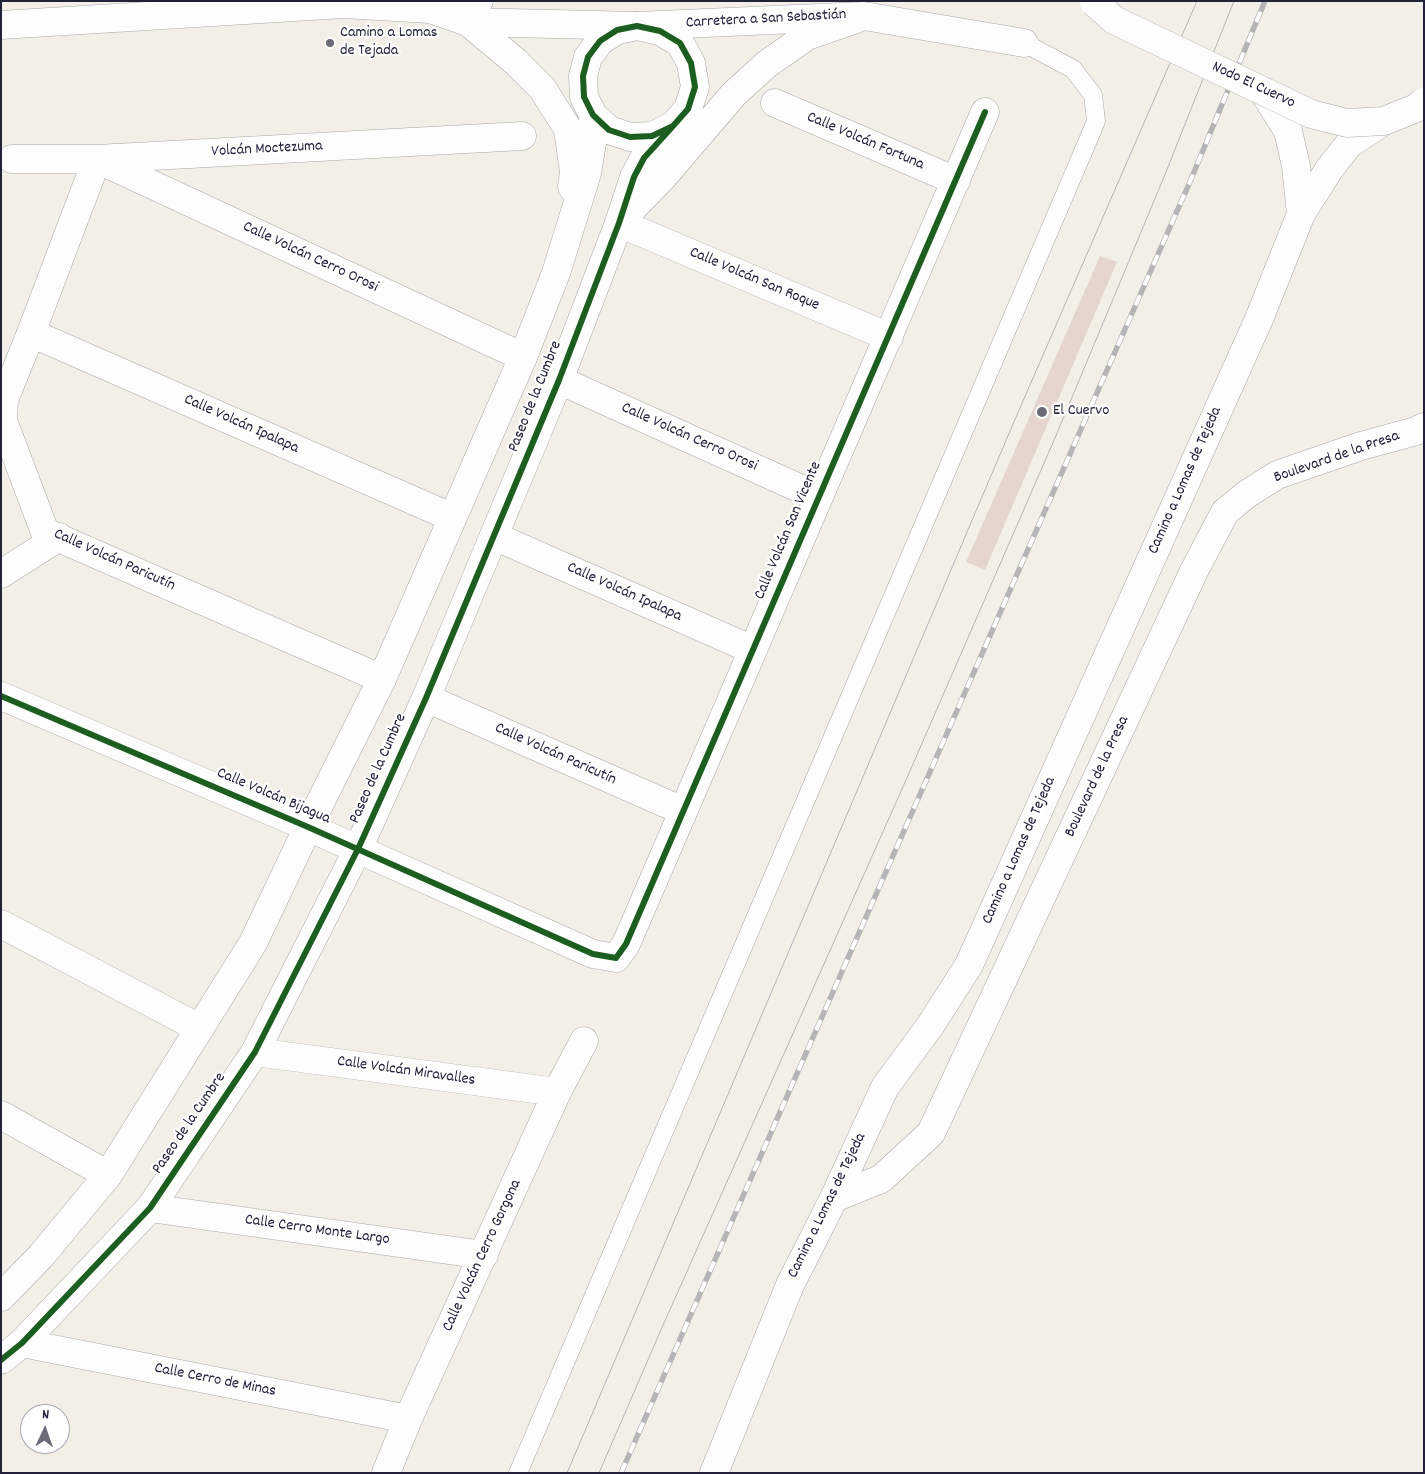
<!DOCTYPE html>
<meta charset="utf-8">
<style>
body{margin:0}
#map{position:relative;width:1425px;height:1474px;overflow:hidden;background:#f2efe7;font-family:Dekko,sans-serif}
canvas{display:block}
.frame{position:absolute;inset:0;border:2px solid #22223b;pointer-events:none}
.north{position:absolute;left:20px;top:1404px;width:50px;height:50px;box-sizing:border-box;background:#fff;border:1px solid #a7a7b1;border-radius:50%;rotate:3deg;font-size:14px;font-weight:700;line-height:20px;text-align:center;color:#22223b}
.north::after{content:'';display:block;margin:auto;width:18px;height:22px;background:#6b6a77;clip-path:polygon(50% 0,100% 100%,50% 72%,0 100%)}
</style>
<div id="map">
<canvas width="1425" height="1474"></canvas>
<div class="frame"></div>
<div class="north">N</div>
</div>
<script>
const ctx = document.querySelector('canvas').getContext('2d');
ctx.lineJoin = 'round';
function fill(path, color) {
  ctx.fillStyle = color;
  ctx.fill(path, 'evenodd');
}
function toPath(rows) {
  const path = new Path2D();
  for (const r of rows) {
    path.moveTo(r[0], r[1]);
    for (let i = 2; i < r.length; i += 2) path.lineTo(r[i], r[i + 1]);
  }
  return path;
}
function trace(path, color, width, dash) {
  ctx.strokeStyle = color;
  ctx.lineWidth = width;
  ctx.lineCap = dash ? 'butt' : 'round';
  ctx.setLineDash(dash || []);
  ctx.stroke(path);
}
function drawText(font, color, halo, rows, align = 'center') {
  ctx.font = font + ' Dekko,sans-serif';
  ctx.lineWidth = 4.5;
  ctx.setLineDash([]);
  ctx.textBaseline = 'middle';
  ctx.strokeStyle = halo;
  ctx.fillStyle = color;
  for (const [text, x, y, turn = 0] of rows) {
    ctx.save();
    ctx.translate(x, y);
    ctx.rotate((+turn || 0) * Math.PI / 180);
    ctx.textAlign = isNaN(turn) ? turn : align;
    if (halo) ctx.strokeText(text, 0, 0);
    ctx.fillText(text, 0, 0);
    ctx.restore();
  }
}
const building = toPath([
 [1100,256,1117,262,985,570,966,562]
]);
const service = toPath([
 [518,1473,1086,145,1096,121,1093,95,1073,69,1024,43]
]);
const minor = toPath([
 [775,103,956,181],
 [12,159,97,159,522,136],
 [619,223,889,337],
 [31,333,451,517],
 [559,380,819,497],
 [494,536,753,650],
 [1,574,59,537],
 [382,679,45,532,3,421,4,400,31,333,97,159,523,357],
 [1,696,308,827,593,954,616,958,626,944,985,112],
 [426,698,683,811],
 [1,924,199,1028],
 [255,1052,557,1092],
 [1,1115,108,1175],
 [834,1198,881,1179,931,1133,1194,571,1225,512,1247,494,1277,475,1361,446,1416,431,1424,427],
 [150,1208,484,1255],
 [22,1343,408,1419],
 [386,1473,408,1419,557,1092,584,1041]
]);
const tertiary = toPath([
 [468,22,516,62,542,88,568,129,574,172,572,187],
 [623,218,663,177,734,94,767,64,807,36,856,19],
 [1,1297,41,1256,108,1175,253,943,308,827,382,679,523,357,556,273,587,173,593,137,593,115],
 [1,1360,22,1343,150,1208,255,1052,358,849,426,698,559,380,619,223,634,177,644,158,673,126,688,109,695,87,691,63,680,43,660,31,637,26,617,30,600,41,588,57,583,76,584,97,593,115,609,130,630,137,652,136,673,126]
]);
const secondary = toPath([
 [430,9,468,22,637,26,864,16,1024,43],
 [1,25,343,4,430,9,479,1]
]);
const primary = toPath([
 [1263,91,1288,131,1296,166,1301,214],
 [714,1473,790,1285,834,1198,885,1087,930,1026,969,965,1259,319,1301,214,1330,168,1349,144,1384,121]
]);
const tram = toPath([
 [567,1473,1013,424,1197,1],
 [599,1473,660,1332,906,780,1055,438,1164,177,1234,1]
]);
const rail = toPath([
 [621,1473,1189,184,1265,1]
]);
const primaryBridge = toPath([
 [1094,2,1114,20,1311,114,1347,123,1384,121,1416,108,1424,102]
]);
const cycleway = toPath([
 [1,696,308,827,593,954,616,958,626,944,985,112],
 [1,1360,22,1343,150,1208,255,1052,358,849,426,698,559,380,619,223,634,177,644,158,673,126,688,109,695,87,691,63,680,43,660,31,637,26,617,30,600,41,588,57,583,76,584,97,593,115,609,130,630,137,652,136,673,126]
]);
const markers = [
 [330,43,5,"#6b6a77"],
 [1042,412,6,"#6b6a77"]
];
const streetNames = [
 ["Carretera a San Sebastián",766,20,-3],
 ["Nodo El Cuervo",1253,86,25],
 ["Calle Volcán Fortuna",865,142,23],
 ["Volcán Moctezuma",267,150,-3],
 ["Calle Volcán Cerro Orosi",310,258,25],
 ["Calle Volcán San Roque",754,280,23],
 ["Paseo de la Cumbre",536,397,-68],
 ["Calle Volcán Ipalapa",241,425,24],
 ["Calle Volcán Cerro Orosi",689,438,24],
 ["Boulevard de la Presa",1337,458,-19],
 ["Camino a Lomas de Tejeda",1186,481,-66],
 ["Calle Volcán San Vicente",789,531,-67],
 ["Calle Volcán Paricutín",114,561,24],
 ["Calle Volcán Ipalapa",624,593,24],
 ["Calle Volcán Paricutín",555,755,24],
 ["Paseo de la Cumbre",379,769,-66],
 ["Boulevard de la Presa",1098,777,-65],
 ["Calle Volcán Bijagua",273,797,23],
 ["Camino a Lomas de Tejeda",1020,851,-66],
 ["Calle Volcán Miravalles",406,1072,8],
 ["Paseo de la Cumbre",190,1124,-56],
 ["Camino a Lomas de Tejeda",828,1206,-64],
 ["Calle Cerro Monte Largo",317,1231,8],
 ["Calle Volcán Cerro Gorgona",483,1256,-65],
 ["Calle Cerro de Minas",215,1381,11]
];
const poiNames = [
 ["Camino a Lomas",340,34],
 ["de Tejada",340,52],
 ["El Cuervo",1053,412]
];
fill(building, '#e4d5cf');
trace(service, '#a9a8a6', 19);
trace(minor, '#a9a8a6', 29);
trace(tertiary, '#a9a8a6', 29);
trace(secondary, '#a9a8a6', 29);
trace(primary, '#a9a8a6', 29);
trace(service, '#fdfdfb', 18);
trace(minor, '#fdfdfb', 28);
trace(tertiary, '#fdfdfb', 28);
trace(secondary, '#fdfdfb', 28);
trace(primary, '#fdfdfb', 28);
trace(tram, '#b5b4b7', 1);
trace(rail, '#b5b4b7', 5.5);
trace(rail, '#fff', 4, [11]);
trace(primaryBridge, '#a9a8a6', 29, []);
trace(primaryBridge, '#fdfdfb', 28);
trace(cycleway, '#1b5e20', 6);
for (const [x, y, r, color] of markers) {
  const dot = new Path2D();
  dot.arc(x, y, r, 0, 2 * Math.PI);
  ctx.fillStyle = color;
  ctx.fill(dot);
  trace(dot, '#fff', 2);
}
drawText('16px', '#22223b', '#fff', streetNames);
drawText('16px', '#22223b', '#fff', poiNames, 'left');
</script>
